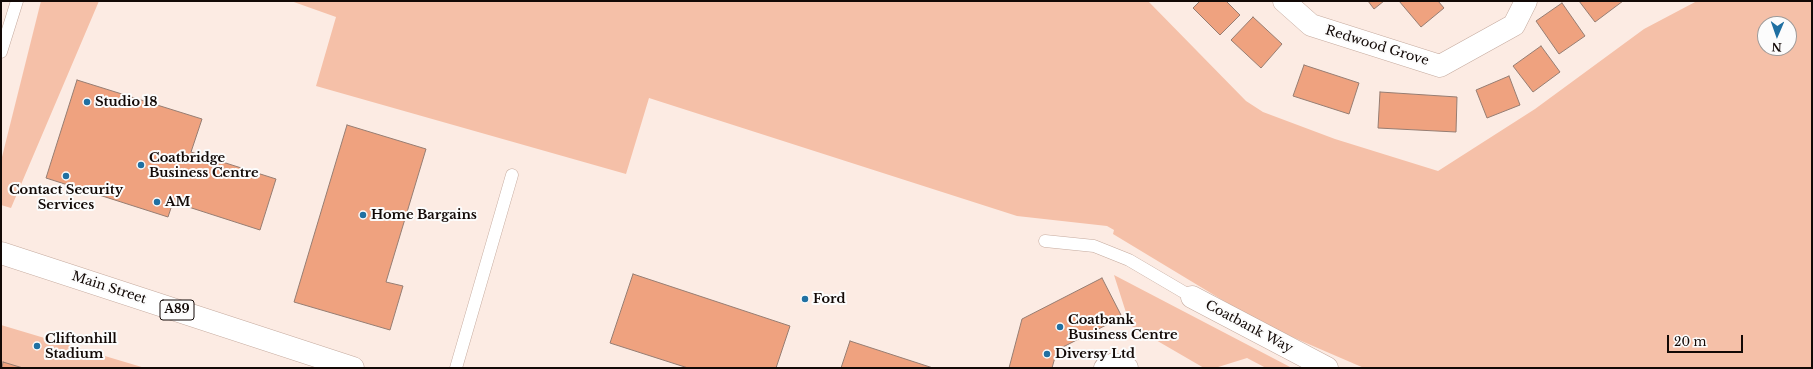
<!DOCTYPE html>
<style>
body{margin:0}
#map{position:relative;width:1813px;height:369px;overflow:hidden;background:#fcebe3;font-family:"Libre Baskerville",serif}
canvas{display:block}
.frame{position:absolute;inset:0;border:2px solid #120906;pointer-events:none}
.north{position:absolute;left:1757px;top:16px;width:40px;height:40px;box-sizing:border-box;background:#fcfcfc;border:1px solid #9e9b9a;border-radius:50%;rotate:182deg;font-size:11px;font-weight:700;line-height:16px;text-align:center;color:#120906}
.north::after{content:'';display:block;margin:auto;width:14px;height:18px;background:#2070a2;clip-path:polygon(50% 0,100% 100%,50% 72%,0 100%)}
.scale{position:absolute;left:1667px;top:335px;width:76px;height:18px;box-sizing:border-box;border:2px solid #120906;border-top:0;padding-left:5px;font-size:12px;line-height:14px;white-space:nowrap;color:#120906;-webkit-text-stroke:3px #fcfcfc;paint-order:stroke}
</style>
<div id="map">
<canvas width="1813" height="369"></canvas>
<div class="frame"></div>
<div class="north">N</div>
<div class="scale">20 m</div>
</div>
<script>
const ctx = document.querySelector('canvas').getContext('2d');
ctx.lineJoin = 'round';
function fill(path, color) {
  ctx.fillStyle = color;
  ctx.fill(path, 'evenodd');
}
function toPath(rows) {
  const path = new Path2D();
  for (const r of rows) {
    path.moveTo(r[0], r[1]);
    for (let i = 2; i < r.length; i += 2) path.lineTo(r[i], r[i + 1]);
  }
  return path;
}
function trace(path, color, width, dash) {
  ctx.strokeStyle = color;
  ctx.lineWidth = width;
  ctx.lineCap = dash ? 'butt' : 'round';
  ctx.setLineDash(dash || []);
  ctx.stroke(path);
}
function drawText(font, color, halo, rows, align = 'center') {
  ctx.font = font + ' "Libre Baskerville",serif';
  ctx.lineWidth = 4;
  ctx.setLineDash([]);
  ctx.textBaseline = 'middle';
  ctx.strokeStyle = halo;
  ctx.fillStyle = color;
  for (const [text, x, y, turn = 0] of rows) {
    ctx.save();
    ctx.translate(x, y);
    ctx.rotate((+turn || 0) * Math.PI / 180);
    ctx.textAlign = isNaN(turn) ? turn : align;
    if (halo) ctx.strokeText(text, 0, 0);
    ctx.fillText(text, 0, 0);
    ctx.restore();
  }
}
const green = toPath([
 [41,1,99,1,11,208,1,205,1,161],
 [291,1,1148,1,1246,101,1263,112,1335,139,1438,171,1535,109,1644,29,1697,1,1812,1,1812,368,1364,368,1262,324,1113,234,1114,230,1107,226,1017,216,649,98,626,174,316,86,336,17],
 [1765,24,1789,24,1789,48,1765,48],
 [1114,275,1292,368,1266,368,1247,358,1215,368,1204,368,1130,325],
 [1,325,145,368,1,368]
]);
const building = toPath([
 [1200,1,1226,1,1240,15,1220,35,1193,8,1200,1],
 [1368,1,1384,1,1374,9,1368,1],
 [1399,1,1438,1,1444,8,1421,27,1399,1],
 [1579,1,1623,1,1595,22,1579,1],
 [1562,3,1585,36,1559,54,1536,21,1562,3],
 [1253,17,1282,44,1261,68,1231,40,1253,17],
 [1541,46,1560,72,1533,92,1513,66,1541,46],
 [1304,65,1359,83,1349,114,1293,96,1304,65],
 [1509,76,1520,105,1487,118,1476,90,1509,76],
 [77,80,202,119,191,152,276,179,260,230,173,202,168,217,46,178,77,80],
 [1380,92,1457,97,1456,132,1378,128,1380,92],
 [347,125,426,149,386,282,403,286,390,330,294,302,347,125],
 [633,274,790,326,776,368,688,368,610,343,633,274],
 [1102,278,1122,317,1057,350,1052,368,1009,368,1022,319,1102,278],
 [850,341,933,368,841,368,850,341],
 [3,362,23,368,2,368,3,362]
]);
const service = toPath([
 [1,52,17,1],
 [1045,241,1094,246,1129,260,1192,297],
 [456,368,512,175]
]);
const minor = toPath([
 [1284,1,1311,25,1440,66,1514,25,1526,1],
 [1192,297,1327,368],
 [1105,368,1114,364,1127,368]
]);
const primary = toPath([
 [1,253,353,368]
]);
const markers = [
 [87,102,4,"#2070a2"],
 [141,165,4,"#2070a2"],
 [66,176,4,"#2070a2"],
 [157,202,4,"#2070a2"],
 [363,215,4,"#2070a2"],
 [805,299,4,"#2070a2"],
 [1060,327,4,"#2070a2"],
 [37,346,4,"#2070a2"],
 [1047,354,4,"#2070a2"]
];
const shields = [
 [177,310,34]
];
const shieldNames = [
 ["A89",177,310]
];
const streetNames = [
 ["Redwood Grove",1377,46,17],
 ["Main Street",109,288,18],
 ["Coatbank Way",1249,327,28]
];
const poiNames = [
 ["Studio 18",95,102],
 ["Coatbridge",149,158],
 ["Business Centre",149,173],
 ["Contact Security",66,190,"center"],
 ["Services",66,205,"center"],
 ["AM",165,202],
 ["Home Bargains",371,215],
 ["Ford",813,299],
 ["Coatbank",1068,320],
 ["Business Centre",1068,335],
 ["Cliftonhill",45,339],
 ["Stadium",45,354],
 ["Diversy Ltd",1055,354]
];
fill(green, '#f5c0a8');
fill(building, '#efa27f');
trace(building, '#967d72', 1);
trace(service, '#c5aa9e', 13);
trace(minor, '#c5aa9e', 23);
trace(primary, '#c5aa9e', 23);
trace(service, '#fff', 12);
trace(minor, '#fff', 22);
trace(primary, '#fff', 22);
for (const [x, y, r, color] of markers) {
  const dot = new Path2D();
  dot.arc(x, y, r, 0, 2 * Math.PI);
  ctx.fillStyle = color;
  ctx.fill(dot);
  trace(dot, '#fcfcfc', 1.5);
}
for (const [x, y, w] of shields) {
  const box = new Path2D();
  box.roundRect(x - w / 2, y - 10, w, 20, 3);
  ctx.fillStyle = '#fcfcfc';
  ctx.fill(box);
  trace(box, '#120906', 1);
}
drawText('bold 12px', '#120906', null, shieldNames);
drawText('13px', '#120906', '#fcfcfc', streetNames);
drawText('bold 13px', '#120906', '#fcfcfc', poiNames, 'left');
</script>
